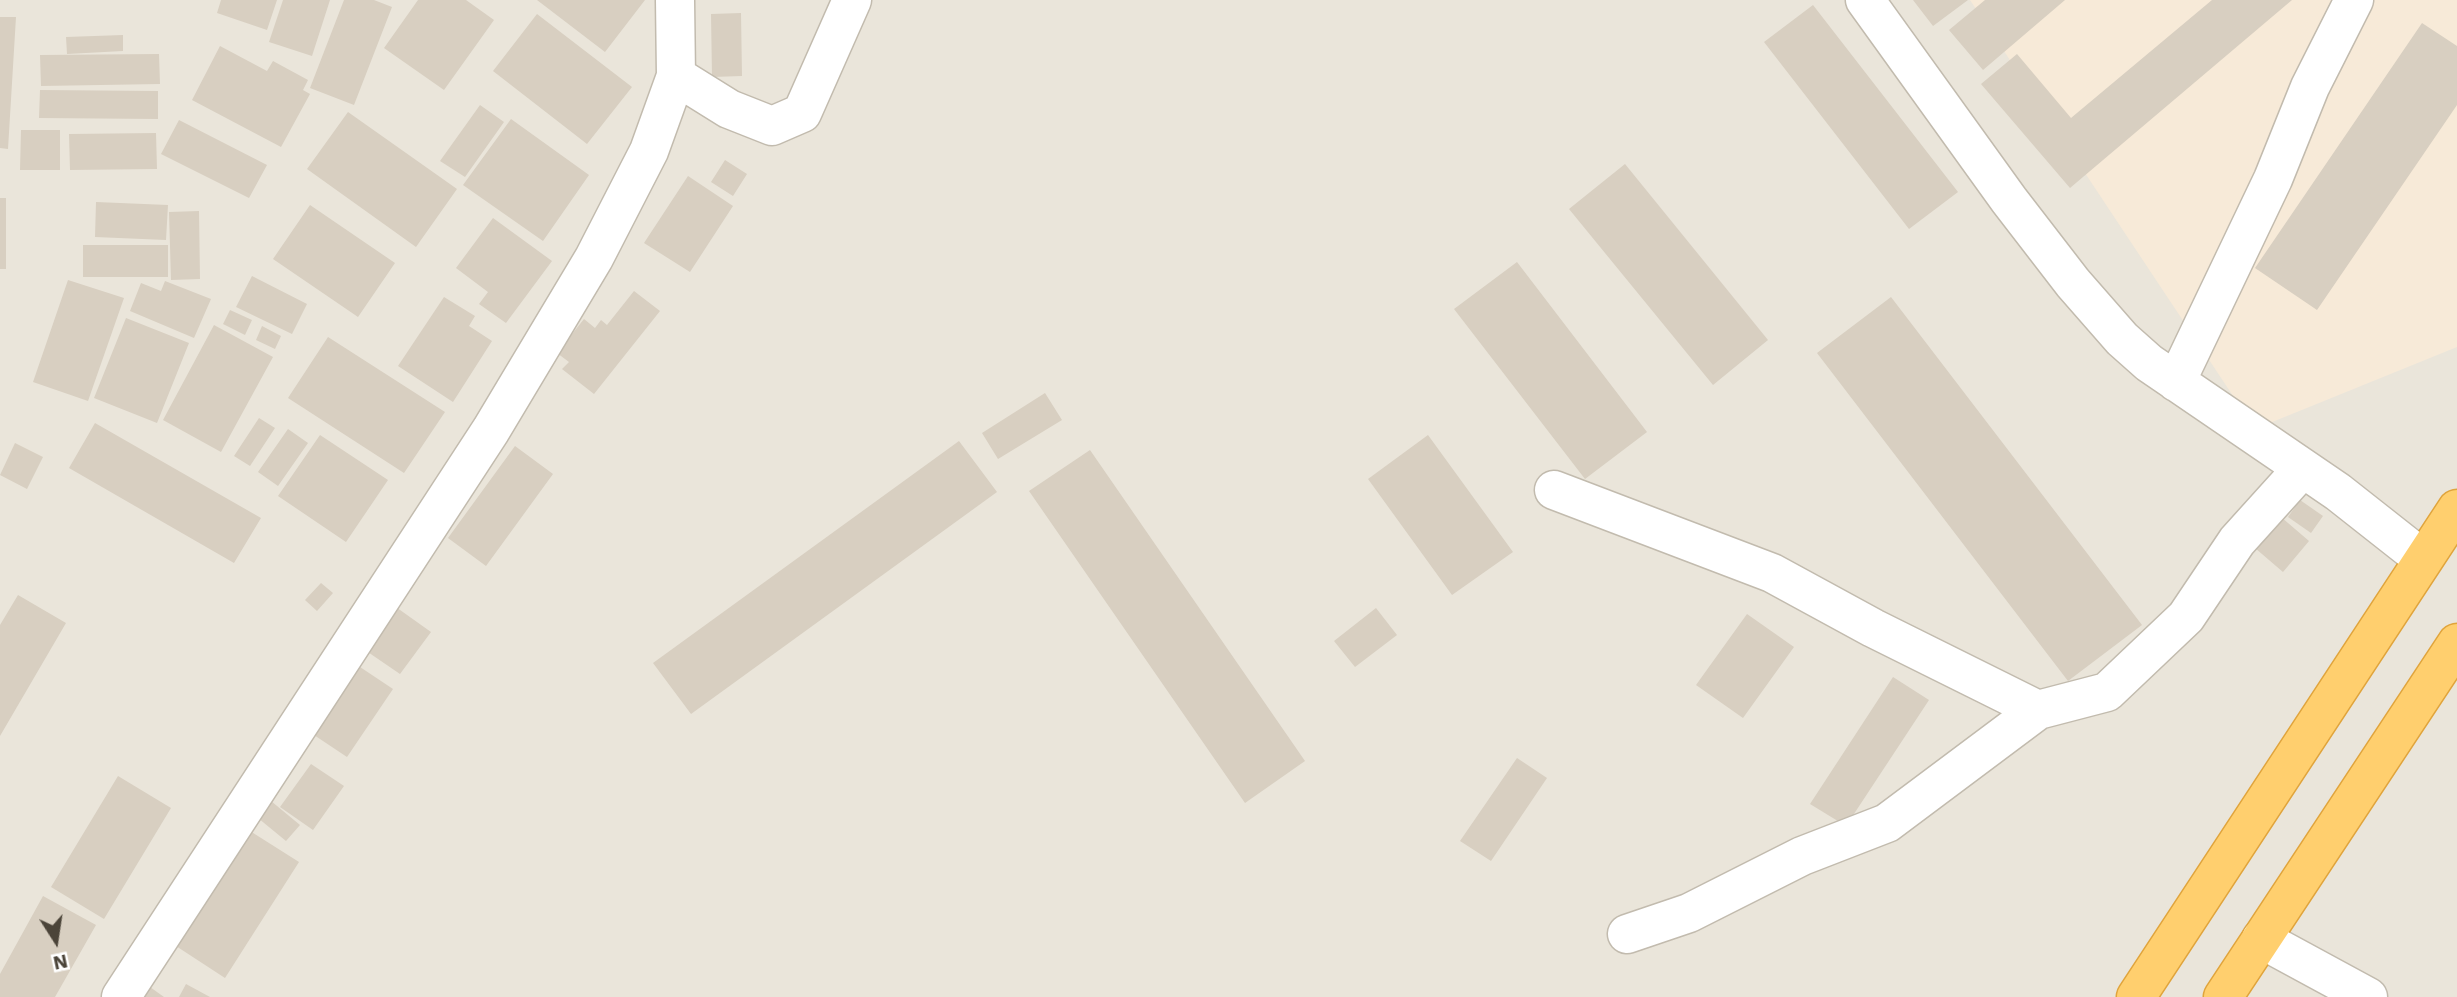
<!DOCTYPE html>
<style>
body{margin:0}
#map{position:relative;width:2457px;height:997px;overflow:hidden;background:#f6f3ec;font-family:"Work Sans",sans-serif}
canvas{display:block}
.north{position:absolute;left:21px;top:906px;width:70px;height:70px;-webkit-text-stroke:5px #fff;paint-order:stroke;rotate:168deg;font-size:19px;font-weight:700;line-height:28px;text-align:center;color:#4b4439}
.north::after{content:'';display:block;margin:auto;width:24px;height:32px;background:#4b4439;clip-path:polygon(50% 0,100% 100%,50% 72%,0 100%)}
</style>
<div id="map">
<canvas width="2457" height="997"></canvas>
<div class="north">N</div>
</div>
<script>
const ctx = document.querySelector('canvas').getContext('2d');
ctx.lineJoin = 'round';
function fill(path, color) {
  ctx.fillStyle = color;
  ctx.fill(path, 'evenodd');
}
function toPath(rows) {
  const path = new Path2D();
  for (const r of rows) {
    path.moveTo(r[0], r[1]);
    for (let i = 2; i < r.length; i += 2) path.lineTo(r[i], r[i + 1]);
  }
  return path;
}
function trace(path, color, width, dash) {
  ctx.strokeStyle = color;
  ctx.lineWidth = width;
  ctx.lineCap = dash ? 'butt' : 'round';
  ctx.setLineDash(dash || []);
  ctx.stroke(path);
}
const residential = toPath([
 [0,0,2457,0,2457,997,0,997]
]);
const commercial = toPath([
 [1970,0,2457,0,2457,347,2255,429]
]);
const building = toPath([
 [221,0,277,0,267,30,217,13],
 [283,0,330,0,312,56,269,42],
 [344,0,374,0,392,7,354,105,310,88],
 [418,0,466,0,494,20,444,90,384,48],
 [537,0,645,0,605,52],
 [1913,0,1968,0,1933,26],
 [1985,0,2065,0,1983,70,1949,30],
 [2212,0,2292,0,2070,188,1981,84,2017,54,2071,118],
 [1813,5,1958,192,1909,229,1764,42],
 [741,13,742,76,712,77,711,14],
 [537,14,632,87,587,144,493,71],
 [0,17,16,17,8,149,0,148],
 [2422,23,2457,46,2457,105,2317,310,2255,268],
 [123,35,123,51,67,54,66,37],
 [220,46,267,71,273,61,308,80,303,90,310,94,281,147,192,100],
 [159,54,160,84,41,86,40,55],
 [40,90,158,91,158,119,39,118],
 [480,105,504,122,465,177,440,161],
 [348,112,457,189,416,247,307,169],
 [511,119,589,175,543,241,463,185],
 [179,120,267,165,249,198,161,154],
 [21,130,60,130,60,170,20,170],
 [156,133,157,169,70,170,69,134],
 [725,160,747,174,733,196,711,182],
 [1625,164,1768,340,1713,385,1569,209],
 [688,176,733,206,690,272,644,243],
 [0,198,6,198,6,269,0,269],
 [96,202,168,205,166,240,95,237],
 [310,205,395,263,358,317,273,259],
 [199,211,200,279,171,280,169,212],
 [493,218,552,261,506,323,479,304,488,292,456,268],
 [83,245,168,245,168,277,83,277],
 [1517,262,1647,432,1585,479,1454,309],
 [252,276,307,304,292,334,236,307],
 [68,280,124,298,88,401,33,382],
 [165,281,211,299,194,338,130,311,141,283,161,291],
 [634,291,660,311,594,394,562,369,569,362,557,353,584,319,595,328,601,320,607,325],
 [444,297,475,316,469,326,492,341,453,402,398,366],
 [1891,297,2142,625,2068,681,1817,353],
 [230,310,252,320,245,335,223,324],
 [126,318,189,343,157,423,94,398],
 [214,325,273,357,221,452,163,420],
 [262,326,281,336,275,349,256,340],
 [328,337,445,412,404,473,288,398],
 [1045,393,1062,420,998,459,982,433],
 [259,418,275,428,250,466,234,456],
 [95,423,261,518,234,563,69,468],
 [288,429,308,443,278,486,258,472],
 [320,435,388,480,346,542,278,496],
 [1428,435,1513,552,1452,595,1368,479],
 [959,441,997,492,691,714,653,663],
 [15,443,43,457,27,489,0,475],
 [515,446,553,474,486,566,448,538],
 [1090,450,1305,761,1245,803,1029,491],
 [2300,500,2323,516,2311,533,2288,517],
 [2281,517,2309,541,2283,572,2255,548],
 [321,583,333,593,317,611,305,600],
 [18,595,66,623,0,736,0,625],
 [393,605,431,632,400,674,362,648],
 [1376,608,1397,635,1355,667,1334,641],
 [1747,614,1794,647,1743,718,1696,685],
 [360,667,393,689,347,757,314,735],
 [1893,677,1929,700,1846,826,1810,804],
 [1517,758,1547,778,1491,861,1460,841],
 [311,764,344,786,313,830,280,807],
 [118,776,171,808,104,919,51,887],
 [271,801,300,825,286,841,258,818],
 [250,831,299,862,225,978,176,946],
 [43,896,96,925,55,997,0,997,0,974],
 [186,984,210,997,179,997],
 [150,987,164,997,144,997]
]);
const minor = toPath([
 [1865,0,2009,200,2073,283,2122,339,2149,363,2338,492,2423,559],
 [676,76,729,109,772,126,802,113,852,0],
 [2176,382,2273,179,2310,87,2354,0],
 [1554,490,1772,573,1873,628,2038,710],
 [1627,934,1689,913,1802,856,1887,823,2038,710,2107,692,2186,617,2237,541,2302,469],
 [2261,939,2368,997],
 [121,997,491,430,594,258,649,151,676,76,675,0]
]);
const highway = toPath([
 [2136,997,2457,509],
 [2223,997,2457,643]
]);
fill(residential, '#eae5da');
fill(commercial, '#f7ead8');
fill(building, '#d8cfc1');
trace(minor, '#c2bbae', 41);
trace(highway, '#e0a43c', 41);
trace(minor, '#fff', 38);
trace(highway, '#ffcf6e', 38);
</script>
